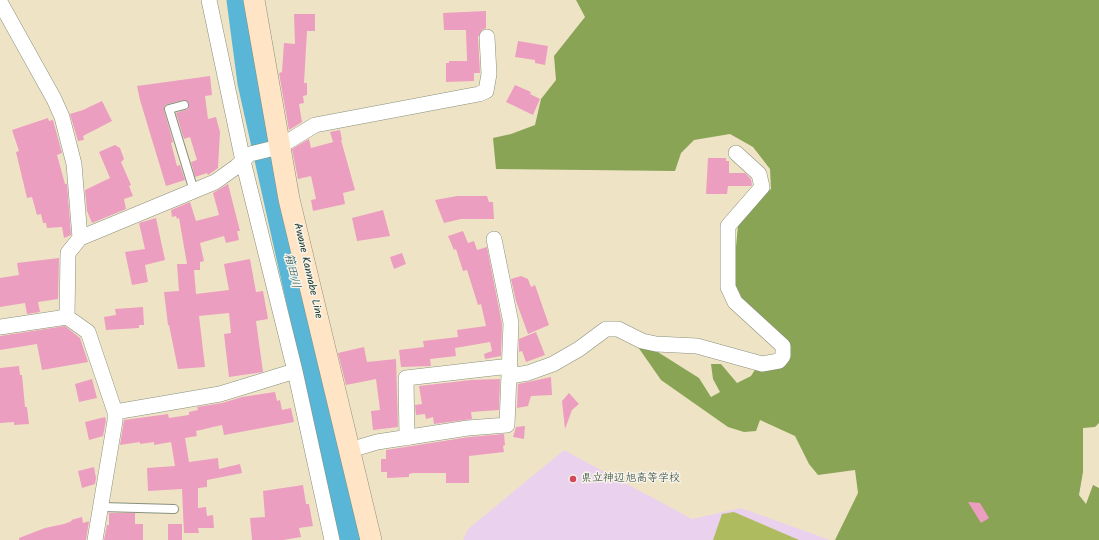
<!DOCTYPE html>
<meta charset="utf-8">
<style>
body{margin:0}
canvas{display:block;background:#efe3c5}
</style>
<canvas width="1099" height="540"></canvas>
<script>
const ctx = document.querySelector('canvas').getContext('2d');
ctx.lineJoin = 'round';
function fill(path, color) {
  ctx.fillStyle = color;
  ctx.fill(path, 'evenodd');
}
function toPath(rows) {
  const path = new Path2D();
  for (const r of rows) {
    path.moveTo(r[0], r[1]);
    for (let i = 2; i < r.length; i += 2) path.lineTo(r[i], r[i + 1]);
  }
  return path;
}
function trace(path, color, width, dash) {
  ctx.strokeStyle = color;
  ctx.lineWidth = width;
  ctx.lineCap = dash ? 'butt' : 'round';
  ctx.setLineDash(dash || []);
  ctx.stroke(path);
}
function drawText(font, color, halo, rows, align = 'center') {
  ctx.font = font + ' Kalam,"Klee One",sans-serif';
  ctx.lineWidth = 3;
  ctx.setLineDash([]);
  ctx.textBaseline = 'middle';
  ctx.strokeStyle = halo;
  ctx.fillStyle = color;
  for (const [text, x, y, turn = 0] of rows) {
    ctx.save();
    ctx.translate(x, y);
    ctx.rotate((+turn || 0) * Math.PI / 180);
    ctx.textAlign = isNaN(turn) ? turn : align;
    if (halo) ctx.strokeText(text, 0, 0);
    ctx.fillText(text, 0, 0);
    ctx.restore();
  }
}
const built = toPath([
 [564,450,692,519,741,508,830,540,463,540,468,529]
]);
const green = toPath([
 [734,512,799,540,713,540,722,514]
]);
const forest = toPath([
 [576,0,1099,0,1099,423,1095,427,1083,428,1083,472,1079,495,1086,504,1093,485,1099,488,1099,540,835,540,858,493,855,470,818,475,809,464,795,436,760,420,756,431,744,432,728,427,661,380,638,347,653,349,699,378,711,397,720,392,713,379,711,364,721,364,737,383,751,376,756,368,789,358,732,291,738,225,752,203,771,189,770,169,753,147,730,134,694,140,681,153,675,171,496,169,493,138,511,134,535,125,541,99,556,80,554,56,585,17]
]);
const river = toPath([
 [238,0,249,83,351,540]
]);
const building = toPath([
 [486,11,486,28,482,30,478,37,480,73,474,73,474,81,446,82,446,63,449,63,449,61,467,61,466,30,444,30,443,13],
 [294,14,315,14,315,31,307,31,304,83,307,83,307,95,303,96,304,103,299,104,302,122,289,130,279,73,282,72,284,43,295,44],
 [518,41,548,46,545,65,535,63,535,60,515,57],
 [210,76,212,95,205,96,208,119,216,117,220,132,218,168,208,175,207,173,195,177,191,162,197,160,190,137,184,139,176,113,188,109,189,103,183,100,168,104,165,105,164,110,173,142,171,143,177,166,180,165,185,180,166,186,140,100,137,86],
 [515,85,531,92,530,94,540,99,533,115,506,102],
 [102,101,112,121,83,136,84,140,78,141,70,114,83,110],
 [48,118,49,121,53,120,62,153,57,155,65,184,67,184,71,235,64,238,62,227,47,228,46,223,43,223,41,214,37,215,32,197,27,198,16,152,19,151,12,130],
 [340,130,342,140,341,140,355,190,343,193,345,204,313,211,311,200,316,199,311,176,298,179,292,149,309,139,311,148,337,141,333,142,330,132],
 [115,145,120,148,124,159,121,162,131,185,129,186,133,196,124,199,126,209,92,223,87,211,85,190,110,178,99,152],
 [708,158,726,158,726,161,729,161,729,173,745,173,751,179,752,185,751,186,728,186,727,194,706,194],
 [228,184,240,231,237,231,239,240,226,243,224,236,200,243,204,261,200,262,200,270,194,270,196,294,229,290,224,264,250,259,256,292,263,291,268,319,256,321,263,372,229,377,224,334,231,333,229,313,199,316,205,367,178,369,169,325,168,325,164,292,179,291,177,264,187,264,179,218,177,219,176,216,172,217,171,210,190,202,196,221,219,215,213,193],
 [457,196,487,196,489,202,493,202,494,219,461,219,444,223,435,200],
 [383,210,390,236,357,241,352,218],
 [156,218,165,260,145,265,148,282,132,285,125,252,145,249,139,223],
 [463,231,468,243,474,241,477,250,487,247,502,324,501,356,485,359,484,354,492,351,490,342,455,348,456,356,430,359,431,366,401,367,399,350,424,347,423,341,458,337,457,330,486,326,481,304,478,305,467,270,463,271,456,249,454,250,448,236],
 [402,253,406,264,394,269,390,257],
 [59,258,58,299,38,302,40,312,27,314,25,303,0,307,0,278,19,275,17,263],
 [521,276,528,279,531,287,535,285,549,325,528,334,516,301,511,279],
 [143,307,144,325,139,325,139,328,106,330,104,317,116,315,115,309],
 [65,326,80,338,88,362,42,370,37,344,0,350,0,336],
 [536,332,545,355,526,362,522,351,519,352,519,339],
 [364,347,367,362,396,359,398,427,373,430,371,411,380,410,376,379,346,385,338,353],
 [19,366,20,375,22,375,25,407,27,407,29,424,14,425,14,422,0,423,0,368],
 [551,377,552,395,531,396,528,406,517,408,518,384],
 [92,379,97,398,79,402,75,384],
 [500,379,499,410,471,412,472,419,434,424,433,417,426,419,425,414,416,415,415,405,422,404,419,386,471,380],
 [275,392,277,401,280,400,282,410,291,408,294,422,224,435,222,425,196,431,197,436,185,438,189,462,218,458,219,469,240,464,242,473,207,480,207,487,198,488,198,508,206,507,207,516,213,515,214,528,198,528,199,533,184,533,182,489,148,491,147,468,175,466,171,442,154,445,154,442,140,444,140,442,120,445,124,420,168,414,169,418,189,415,189,412,198,410,197,407,222,403,242,397],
 [569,393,579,404,572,410,565,429,562,401],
 [105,417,106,420,103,436,89,440,85,422],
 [525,426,524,439,513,437,516,427],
 [504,434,505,445,503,446,504,452,469,456,469,483,446,483,446,473,413,473,409,474,409,477,387,478,387,472,381,472,381,459,386,459,386,450,469,437],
 [94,467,96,478,95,484,82,488,78,471],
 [303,485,306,504,309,504,313,526,299,528,301,537,283,540,252,540,250,518,265,517,263,491],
 [968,502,980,503,989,518,981,523],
 [109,513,135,513,135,524,143,524,143,540,104,540,107,525,109,525],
 [82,517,83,523,89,521,86,540,19,540,19,538,45,528,64,524,72,521,71,520],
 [168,524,182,524,182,540,168,540]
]);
const lane = toPath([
 [184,105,169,109,194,191],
 [102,507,174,509]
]);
const street = toPath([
 [209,0,243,161,295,371,332,540],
 [0,2,54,99,62,117,74,164,80,238],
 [67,317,68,253,80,238,215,182,236,167,250,154,279,147,315,125,479,94,486,91,489,74,487,37],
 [0,327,67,317,88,332,115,412,115,421,95,540],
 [510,376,528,373,553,364,579,349,606,329,618,329,642,341,656,344,697,346,762,364,779,361,783,356,783,346,735,302,728,287,728,226,762,187,759,174,736,153],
 [115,412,220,394,295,371],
 [407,438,406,378,510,366],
 [350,450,377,442,468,428,507,425,511,323,494,239]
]);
const secondary = toPath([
 [254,0,289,199,371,540]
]);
const markers = [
 [573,479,4,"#d1495b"]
];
const streetNames = [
 ["Awane Kannabe Line",307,271,77]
];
const poiNames = [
 ["県立神辺旭高等学校",581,479]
];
const waterNames = [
 ["箱田川",291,271,77]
];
fill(built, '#ead1ed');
fill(green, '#aebc5f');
fill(forest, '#8aa456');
trace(river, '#59b6d7', 23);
fill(building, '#ec9ec0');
trace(lane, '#87907c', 10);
trace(street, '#87907c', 16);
trace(secondary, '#87907c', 22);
trace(lane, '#fff', 8);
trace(street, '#fff', 15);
trace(secondary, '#ffe4c6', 21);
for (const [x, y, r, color] of markers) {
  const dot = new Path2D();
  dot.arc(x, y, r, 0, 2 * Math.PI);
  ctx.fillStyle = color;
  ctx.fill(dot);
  trace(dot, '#f7f3e8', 1.5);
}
drawText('11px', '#1f3d34', '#f7f3e8', streetNames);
drawText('11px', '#1f3d34', '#f7f3e8', poiNames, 'left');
drawText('italic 12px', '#2e5b5d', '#f7f3e8', waterNames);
</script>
